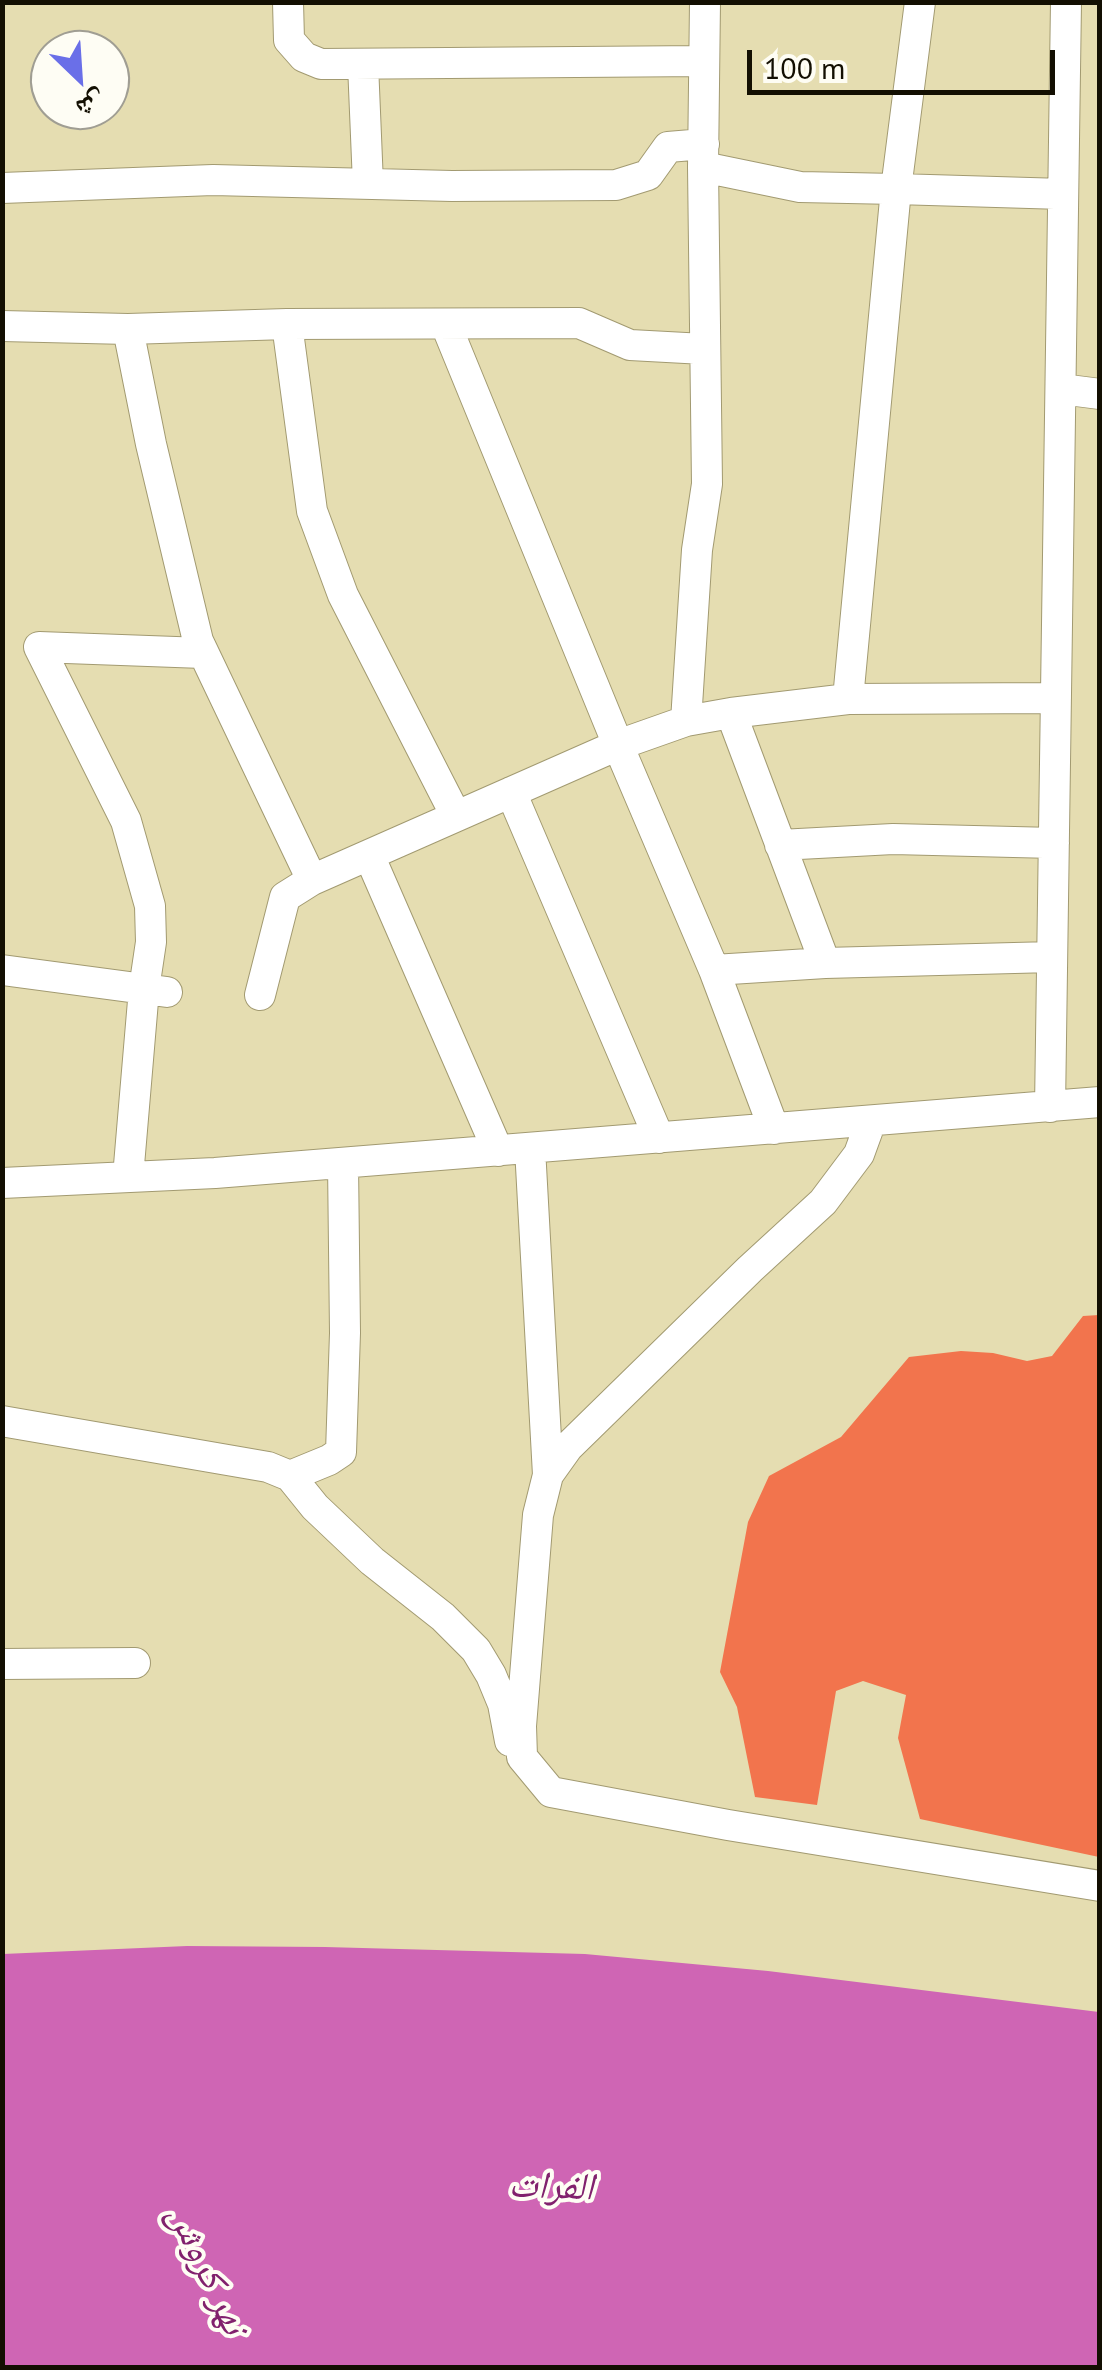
<!DOCTYPE html>
<meta charset="utf-8">
<style>
body{margin:0}
#map{position:relative;width:1102px;height:2370px;overflow:hidden;background:#e5ddb1;font-family:"PT Sans","Noto Naskh Arabic",sans-serif}
canvas{display:block}
.frame{position:absolute;inset:0;border:5px solid #130f02;pointer-events:none}
.north{position:absolute;left:30px;top:30px;width:100px;height:100px;box-sizing:border-box;background:#fefdf4;border:2px solid #a09e93;border-radius:50%;rotate:155deg;font-size:28px;font-weight:700;line-height:40px;text-align:center;color:#130f02}
.north::after{content:'';display:block;margin:auto;width:35px;height:45px;background:#6a6fe8;clip-path:polygon(50% 0,100% 100%,50% 72%,0 100%)}
.scale{position:absolute;left:747px;top:50px;width:308px;height:45px;box-sizing:border-box;border:5px solid #130f02;border-top:0;padding-left:12px;font-size:30px;line-height:35px;white-space:nowrap;color:#130f02;-webkit-text-stroke:8px #fefdf4;paint-order:stroke}
</style>
<div id="map">
<canvas width="1102" height="2370"></canvas>
<div class="frame"></div>
<div class="north">ش</div>
<div class="scale">100 m</div>
</div>
<script>
const ctx = document.querySelector('canvas').getContext('2d');
ctx.lineJoin = 'round';
function fill(path, color) {
  ctx.fillStyle = color;
  ctx.fill(path, 'evenodd');
}
function toPath(rows) {
  const path = new Path2D();
  for (const r of rows) {
    path.moveTo(r[0], r[1]);
    for (let i = 2; i < r.length; i += 2) path.lineTo(r[i], r[i + 1]);
  }
  return path;
}
function trace(path, color, width, dash) {
  ctx.strokeStyle = color;
  ctx.lineWidth = width;
  ctx.lineCap = dash ? 'butt' : 'round';
  ctx.setLineDash(dash || []);
  ctx.stroke(path);
}
function drawText(font, color, halo, rows, align = 'center') {
  ctx.font = font + ' "PT Sans","Noto Naskh Arabic",sans-serif';
  ctx.lineWidth = 8;
  ctx.setLineDash([]);
  ctx.textBaseline = 'middle';
  ctx.strokeStyle = halo;
  ctx.fillStyle = color;
  for (const [text, x, y, turn = 0] of rows) {
    ctx.save();
    ctx.translate(x, y);
    ctx.rotate((+turn || 0) * Math.PI / 180);
    ctx.textAlign = isNaN(turn) ? turn : align;
    if (halo) ctx.strokeText(text, 0, 0);
    ctx.fillText(text, 0, 0);
    ctx.restore();
  }
}
const forest = toPath([
 [1099,1315,1099,1857,920,1819,898,1738,906,1695,863,1681,836,1691,817,1805,755,1797,737,1707,720,1672,748,1522,769,1476,841,1437,909,1357,961,1351,993,1353,1027,1361,1052,1356,1083,1316]
]);
const water = toPath([
 [187,1946,325,1947,585,1954,768,1971,1099,2012,1099,2367,3,2367,3,1954]
]);
const minor = toPath([
 [288,2,289,40,304,57,321,64,704,61],
 [920,2,896,189,1063,194],
 [363,64,368,184],
 [703,167,800,187,896,189,848,699],
 [2,188,213,180,452,186,616,185,648,175,668,147,704,144],
 [287,324,312,511,343,595,456,816],
 [446,325,618,745,714,970,774,1129],
 [2,326,128,329,287,324,579,323,630,345,704,349],
 [128,329,151,444,198,641,312,880],
 [1061,389,1100,394],
 [731,713,825,963],
 [686,721,697,550,707,484,703,167,705,2],
 [511,792,659,1138],
 [780,845,893,839,1054,843],
 [369,855,498,1151],
 [2,970,167,992],
 [714,970,825,963,1052,957],
 [260,995,285,897,312,880,618,745,686,721,731,713,848,699,1056,698],
 [1050,1107,1066,2],
 [871,1121,859,1154,823,1202,750,1269,568,1447,548,1475,538,1515,521,1726,522,1757,551,1792,728,1825,1100,1886],
 [530,1148,548,1475],
 [128,1177,144,989,151,942,150,906,126,821,39,647,203,653],
 [2,1183,215,1173,1100,1102],
 [2,1421,268,1467,290,1476,315,1507,372,1561,443,1617,476,1650,491,1675,503,1704,510,1741],
 [290,1476,329,1460,341,1452,345,1333,343,1163],
 [2,1664,135,1663]
]);
const waterNames = [
 ["الفرات",551,2187,2],
 ["نهر كروش",207,2270,65]
];
fill(forest, '#f2744d');
fill(water, '#cf65b4');
trace(minor, '#a29a71', 32);
trace(minor, '#fff', 30);
drawText('italic 38px', '#81216d', '#fefdf4', waterNames);
</script>
